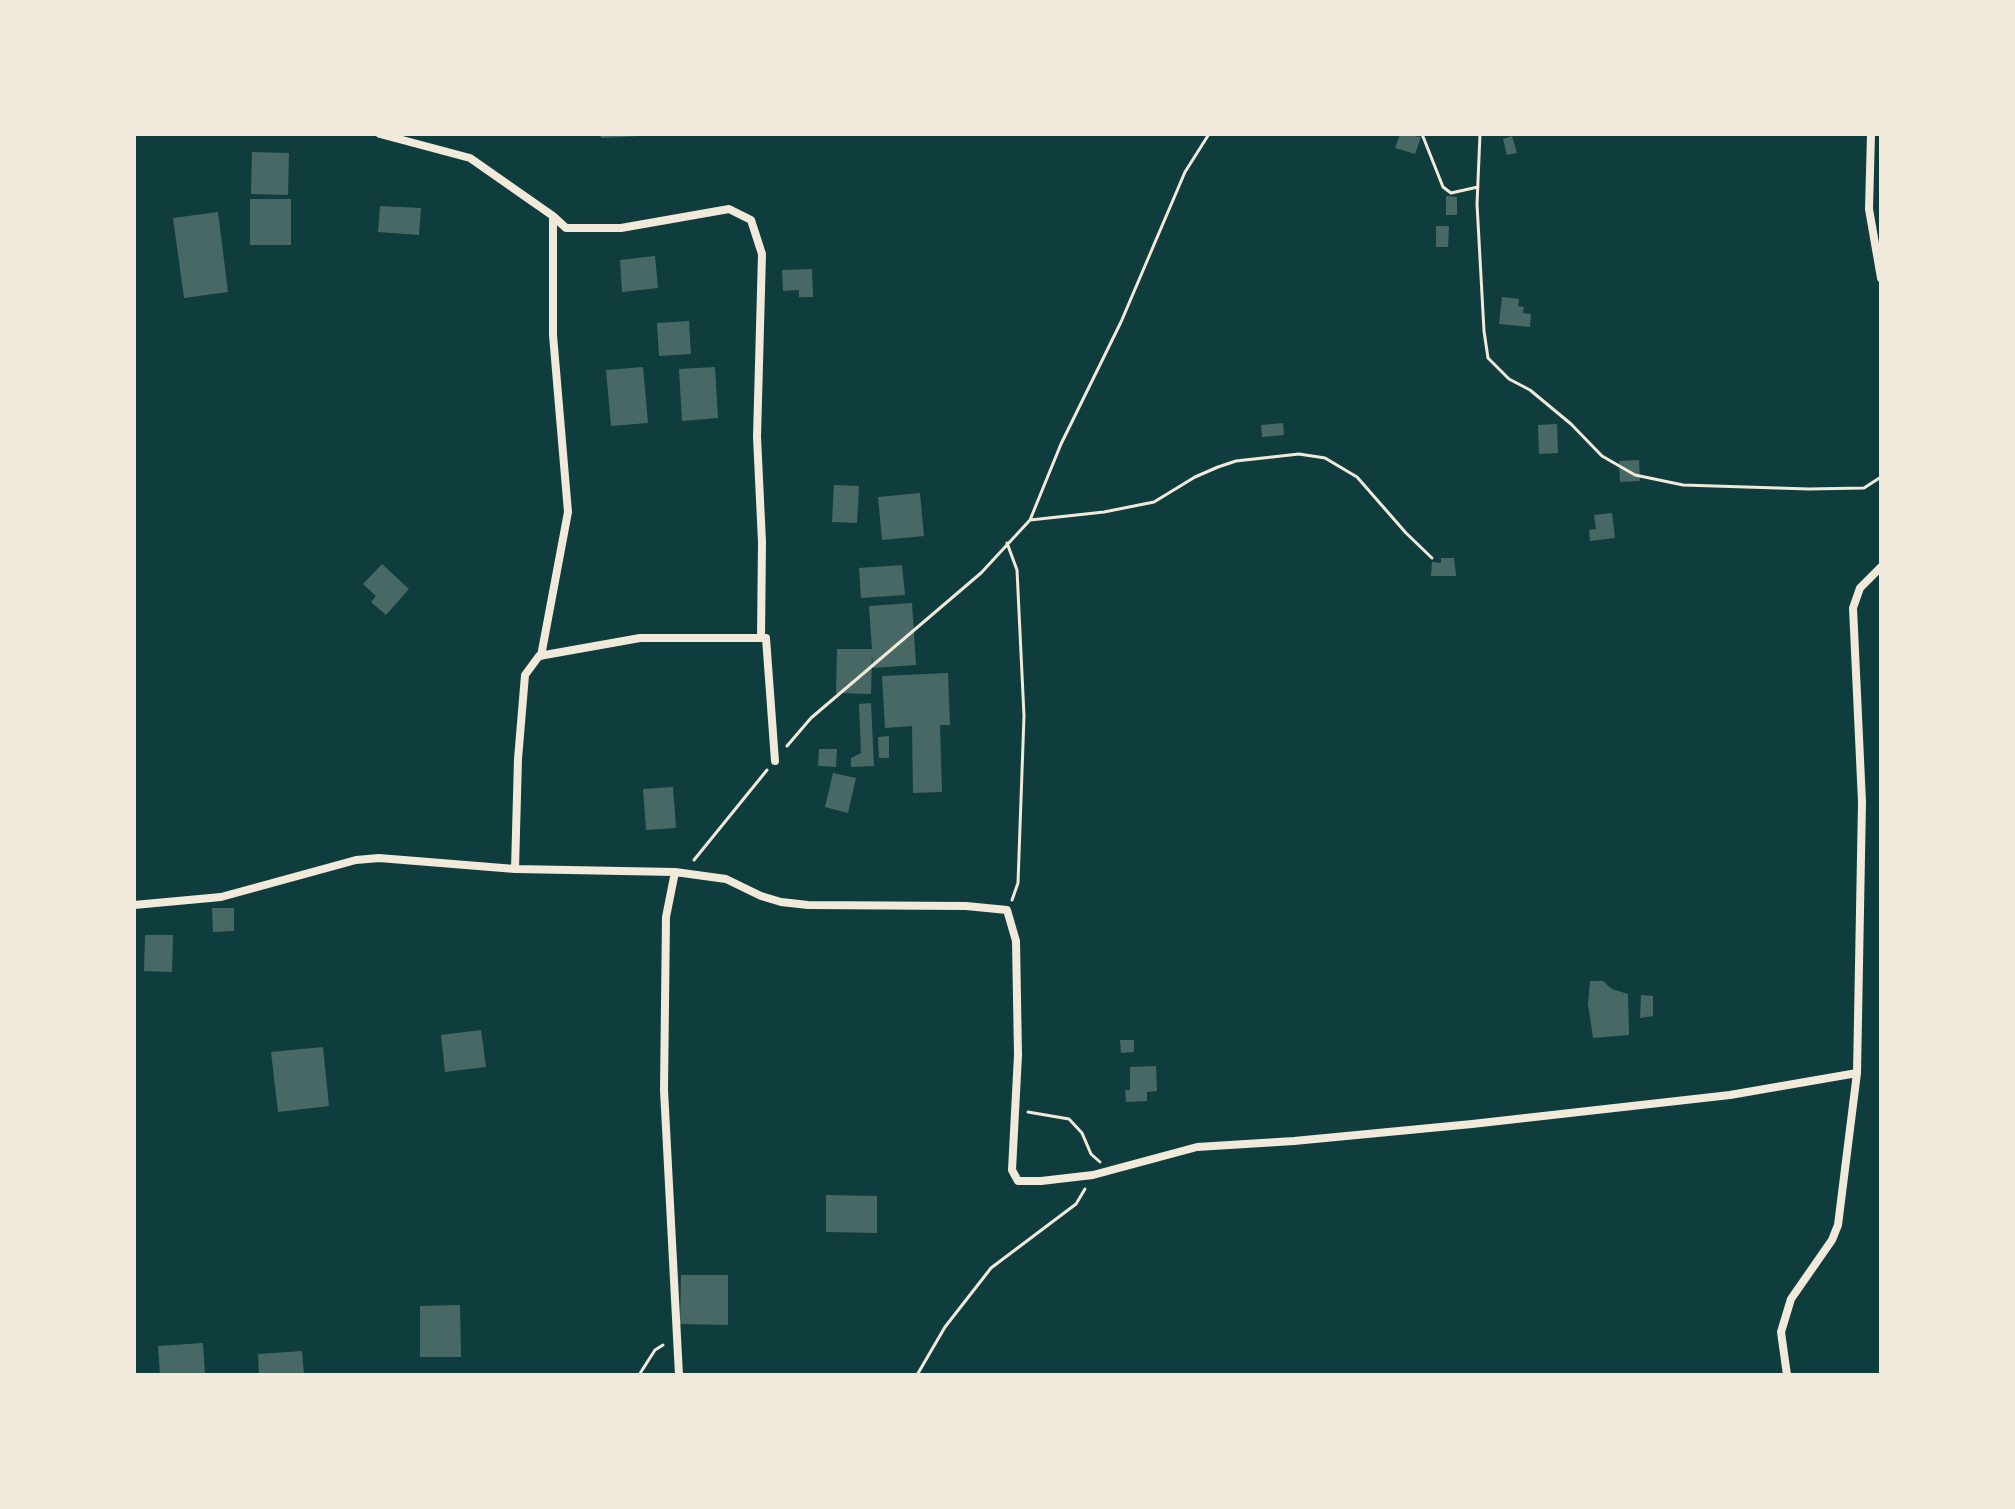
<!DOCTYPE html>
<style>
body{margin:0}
#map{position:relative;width:2015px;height:1509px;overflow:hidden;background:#0f3d3e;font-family:"Noto Sans",sans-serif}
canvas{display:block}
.frame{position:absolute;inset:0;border:136px solid #f1e9da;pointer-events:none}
</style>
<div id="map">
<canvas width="2015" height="1509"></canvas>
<div class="frame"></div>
</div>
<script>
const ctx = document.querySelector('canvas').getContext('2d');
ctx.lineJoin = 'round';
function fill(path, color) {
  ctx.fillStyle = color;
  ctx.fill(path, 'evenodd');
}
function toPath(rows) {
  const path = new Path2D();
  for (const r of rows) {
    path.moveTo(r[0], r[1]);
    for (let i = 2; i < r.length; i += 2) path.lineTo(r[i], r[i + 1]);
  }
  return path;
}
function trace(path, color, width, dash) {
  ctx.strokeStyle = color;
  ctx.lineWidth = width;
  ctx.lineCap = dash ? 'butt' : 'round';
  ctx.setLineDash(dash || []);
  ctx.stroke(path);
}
const building = toPath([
 [600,134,639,134,639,136,601,138],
 [1400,134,1421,137,1415,154,1395,148],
 [1512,136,1517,153,1507,155,1503,139],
 [252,152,289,153,288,195,251,194],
 [1446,196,1457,197,1457,215,1446,215],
 [250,199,291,199,291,245,250,245],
 [380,206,421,208,419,235,378,232],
 [218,212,228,292,184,298,173,218],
 [1436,226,1449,226,1448,247,1436,247],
 [655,256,658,288,622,292,620,260],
 [812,269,813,297,799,297,799,290,783,291,782,270],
 [1502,297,1519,299,1518,306,1524,307,1523,313,1531,314,1530,327,1499,324],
 [689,321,691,354,659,356,657,323],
 [643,367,648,423,611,426,606,370],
 [715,367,718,418,682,421,679,369],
 [1283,423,1284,435,1262,437,1261,425],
 [1557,424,1558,453,1539,454,1538,425],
 [1639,460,1640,481,1620,482,1619,461],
 [834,485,859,486,857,523,832,522],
 [920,493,924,536,882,540,878,497],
 [1612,513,1615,538,1590,541,1589,530,1596,529,1594,515],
 [1441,558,1454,558,1456,576,1431,576,1432,562,1441,563],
 [382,564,409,589,386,615,371,602,376,596,363,584],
 [902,565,905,595,861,598,859,568],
 [912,603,916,665,873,668,872,655,871,694,836,693,837,649,872,649,869,606],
 [948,673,950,725,940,725,942,792,913,793,912,726,885,728,882,676],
 [871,703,874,766,851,767,851,758,861,753,859,704],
 [889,736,889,758,879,758,878,737],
 [819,749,837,749,836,767,818,766],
 [833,773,856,778,848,813,825,807],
 [673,787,676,828,646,830,643,789],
 [212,908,234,908,234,931,213,932],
 [145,935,173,935,172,972,144,971],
 [1590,981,1603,981,1612,989,1628,994,1629,1035,1593,1038,1588,1004],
 [1641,995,1653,996,1653,1016,1640,1018],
 [481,1030,486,1067,445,1072,441,1035],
 [1120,1040,1134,1040,1134,1052,1121,1053],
 [323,1047,329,1106,278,1112,271,1052],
 [1156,1066,1157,1091,1147,1092,1147,1101,1126,1102,1125,1090,1130,1090,1130,1067],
 [826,1195,877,1196,877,1233,826,1232],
 [681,1275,728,1275,728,1325,680,1324],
 [460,1305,461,1357,420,1357,420,1306],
 [203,1343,205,1375,160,1375,158,1346],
 [302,1351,304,1375,259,1375,258,1354]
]);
const path = toPath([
 [1422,134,1443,187,1451,193,1478,187],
 [1480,134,1477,204,1484,331,1488,358,1509,379,1530,390,1571,424,1602,456,1635,475,1683,485,1809,489,1864,488,1881,477],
 [1030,520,1104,512,1154,502,1195,477,1218,467,1236,461,1299,454,1325,458,1357,477,1406,533,1432,558],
 [1007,543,1017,570,1024,716,1018,883,1012,900],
 [787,746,811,718,981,573,1030,520,1061,444,1121,322,1185,172,1209,134],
 [694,860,767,770],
 [1028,1112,1069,1119,1082,1133,1091,1154,1100,1162],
 [639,1375,655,1350,663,1345],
 [917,1375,945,1327,991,1268,1076,1204,1085,1189]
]);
const minor = toPath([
 [380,134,470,158,553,216],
 [1871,134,1869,209,1881,278],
 [541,656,568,512,553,335,553,216,566,228,621,228,729,209,751,220,762,254,757,437,762,542,761,638],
 [515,869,518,759,525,675,539,656,640,638,766,638,775,761],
 [675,872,666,917,664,1090,679,1375],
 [134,905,221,897,356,860,379,858,515,869,675,872,726,879,761,896,781,902,808,905,966,906,1007,910,1016,941,1018,1055,1012,1170,1018,1181,1041,1181,1093,1175,1197,1147,1294,1141,1472,1124,1730,1095,1857,1073],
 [1787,1375,1781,1332,1791,1299,1832,1240,1838,1225,1857,1073,1862,802,1853,608,1860,588,1881,567]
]);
fill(building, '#486865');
trace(path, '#f1e9da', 3);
trace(minor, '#f1e9da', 8);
</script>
